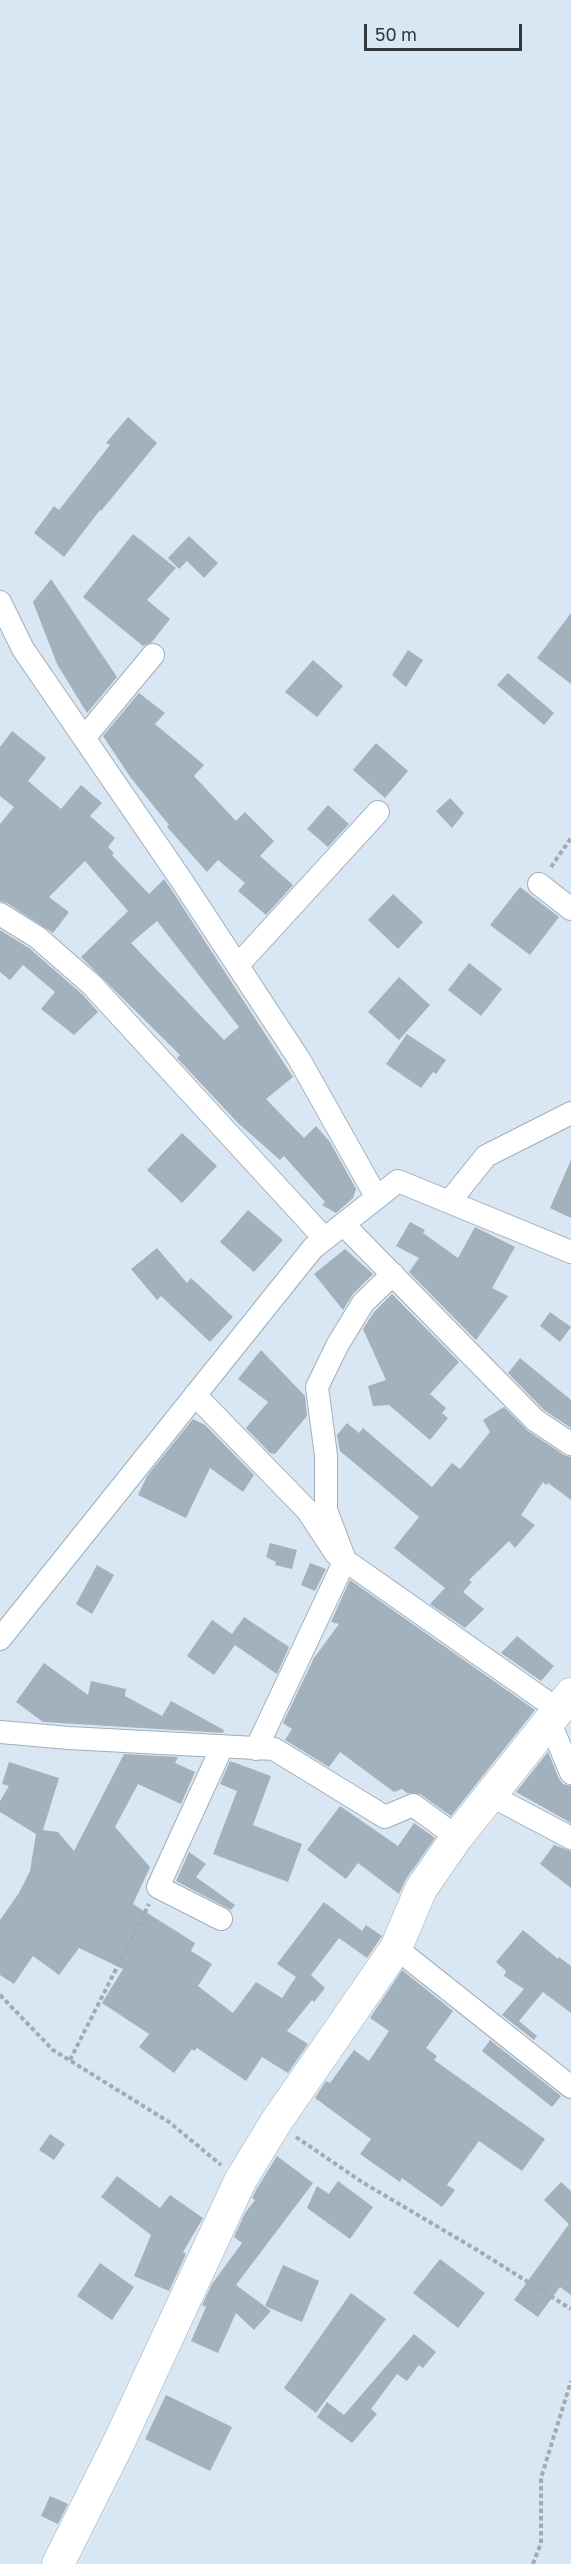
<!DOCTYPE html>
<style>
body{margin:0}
#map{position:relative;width:571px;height:2564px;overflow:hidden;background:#d8e7f3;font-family:"Golos Text",sans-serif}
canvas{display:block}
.scale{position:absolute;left:364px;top:24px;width:158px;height:27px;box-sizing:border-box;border:3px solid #32383c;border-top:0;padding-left:8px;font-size:18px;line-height:21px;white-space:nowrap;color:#32383c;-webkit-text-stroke:4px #d8e7f3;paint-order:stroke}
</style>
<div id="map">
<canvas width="571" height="2564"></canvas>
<div class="scale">50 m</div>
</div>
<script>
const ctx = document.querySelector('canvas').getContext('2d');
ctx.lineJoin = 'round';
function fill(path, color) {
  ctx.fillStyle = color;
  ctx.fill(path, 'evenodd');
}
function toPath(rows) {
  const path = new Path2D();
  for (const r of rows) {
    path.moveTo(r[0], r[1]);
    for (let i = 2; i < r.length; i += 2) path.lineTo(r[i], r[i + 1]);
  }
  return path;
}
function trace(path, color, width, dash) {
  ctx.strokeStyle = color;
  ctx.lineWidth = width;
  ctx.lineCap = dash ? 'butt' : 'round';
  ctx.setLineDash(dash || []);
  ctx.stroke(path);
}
const building = toPath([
 [128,417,157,443,101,511,100,510,64,557,34,533,54,506,59,510,110,445,106,443],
 [133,534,176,568,147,600,170,619,152,642,143,646,83,597],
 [189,536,218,563,204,578,187,561,179,569,168,558],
 [51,579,117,677,87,713,57,664,33,602],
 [571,613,571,684,537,658],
 [408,650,423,660,406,687,392,675],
 [313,660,343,686,317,717,285,692],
 [508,673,554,713,544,725,497,685],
 [139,693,165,713,155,724,204,765,194,776,236,821,245,812,274,841,260,856,293,885,266,915,238,891,245,883,218,860,207,872,167,827,169,825,131,778,103,736],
 [12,731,46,758,28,781,61,809,81,785,102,803,90,816,115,838,108,847,114,853,112,855,149,894,164,879,171,889,293,1077,266,1099,304,1138,316,1126,330,1142,356,1189,353,1198,336,1213,322,1205,325,1202,284,1156,280,1160,238,1123,177,1058,180,1055,81,957,128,911,85,861,49,897,69,912,53,933,7,903,0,901,0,824,14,807,0,796,0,747],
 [157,921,239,1027,224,1040,131,943],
 [376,743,408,771,385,798,353,770],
 [450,798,464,813,452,828,436,811],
 [328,805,349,824,328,847,307,829],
 [520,887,559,917,530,955,490,925],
 [393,894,423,922,398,949,368,920],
 [0,930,29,948,83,995,98,1012,74,1035,41,1009,55,992,23,965,10,980,0,972],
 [469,963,502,989,481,1016,448,990],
 [399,977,430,1005,399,1040,368,1012],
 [407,1034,446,1060,436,1074,433,1072,421,1088,386,1064],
 [182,1133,217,1166,182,1203,147,1170],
 [571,1160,571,1218,550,1208],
 [248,1210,283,1240,254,1272,220,1242],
 [410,1222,425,1230,423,1233,458,1258,475,1227,515,1247,492,1288,508,1296,476,1340,409,1272,419,1258,396,1246],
 [157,1248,187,1283,191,1278,233,1317,210,1342,161,1296,157,1300,131,1269],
 [345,1249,373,1274,353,1294,343,1310,314,1274],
 [392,1294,459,1362,430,1394,446,1408,442,1413,448,1418,430,1440,389,1405,373,1406,368,1386,386,1380,363,1329,374,1312],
 [550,1312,571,1327,560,1342,540,1326],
 [261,1350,305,1396,307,1416,275,1454,270,1453,246,1428,268,1402,238,1379],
 [520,1358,571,1400,571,1428,544,1410,508,1373],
 [504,1407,528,1431,564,1455,571,1457,571,1500,548,1483,546,1485,543,1482,521,1515,535,1525,515,1548,509,1541,469,1580,472,1582,463,1592,484,1609,465,1628,430,1604,445,1588,394,1548,419,1517,340,1451,337,1435,347,1423,359,1433,363,1428,432,1487,452,1463,460,1469,490,1432,483,1420],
 [193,1419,205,1425,254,1475,243,1492,210,1468,186,1518,138,1495,147,1476],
 [270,1543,297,1550,292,1569,275,1565,276,1562,266,1557],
 [310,1563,326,1569,315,1591,301,1585],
 [97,1565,114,1575,92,1614,76,1604],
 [350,1580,535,1710,451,1816,420,1794,407,1793,402,1789,394,1792,340,1752,329,1767,285,1740,292,1729,283,1723,314,1658,339,1624,331,1622],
 [244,1617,289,1647,277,1674,235,1645,214,1675,187,1656,212,1620,232,1634],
 [517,1636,554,1666,541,1681,501,1653],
 [44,1663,88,1695,91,1681,126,1689,125,1696,162,1716,171,1701,224,1730,223,1733,43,1722,16,1702],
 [548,1752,559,1779,563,1784,571,1786,571,1823,516,1792],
 [124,1754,178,1757,175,1763,195,1772,181,1804,138,1784,115,1827,150,1867,133,1904,195,1943,191,1951,212,1964,198,1986,233,2013,256,1982,282,1998,296,1977,277,1964,324,1902,362,1931,366,1925,382,1936,367,1958,339,1938,311,1975,325,1988,314,2002,312,2000,287,2031,308,2044,288,2073,262,2057,246,2081,197,2048,194,2051,192,2049,174,2073,139,2047,149,2034,102,2003,123,1969,79,1948,59,1975,33,1956,14,1984,0,1975,0,1920,19,1893,30,1871,36,1834,0,1812,0,1801,9,1786,2,1784,9,1762,59,1778,43,1830,58,1832,74,1851],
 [230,1761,271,1776,253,1825,302,1844,288,1882,213,1854,237,1791,220,1784],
 [340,1806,398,1846,414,1823,435,1838,406,1879,399,1894,358,1863,346,1879,307,1850],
 [554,1845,571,1851,571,1888,540,1864],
 [189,1852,206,1864,196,1877,235,1905,231,1910,176,1881],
 [523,1930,558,1959,559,1957,571,1966,571,2013,543,1992,519,2021,537,2036,534,2040,502,2015,524,1989,504,1976,506,1971,496,1962],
 [402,1970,453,2011,426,2048,437,2056,434,2060,545,2139,522,2171,479,2141,447,2185,455,2190,442,2207,402,2178,400,2182,360,2154,371,2139,315,2098,326,2081,330,2083,354,2050,369,2061,389,2031,370,2018],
 [490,2040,561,2096,552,2107,482,2051],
 [50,2134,65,2144,54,2160,39,2150],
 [277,2156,313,2183,236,2285,271,2311,254,2330,236,2313,218,2353,191,2341,206,2307,202,2305,212,2284,242,2243,234,2237,245,2213,255,2200,252,2198,256,2190],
 [117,2176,160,2208,170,2195,203,2218,183,2252,186,2254,169,2291,134,2276,151,2235,101,2197],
 [338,2181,373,2207,350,2239,307,2208,317,2186,329,2194],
 [561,2182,571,2191,571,2295,560,2287,538,2317,514,2300,569,2224,544,2200],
 [440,2259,485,2293,458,2328,413,2293],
 [100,2263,134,2287,112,2320,77,2296],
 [283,2265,319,2281,302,2322,265,2306],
 [351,2293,386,2319,316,2413,284,2388],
 [414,2334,436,2352,423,2368,419,2365,407,2381,397,2374,371,2409,377,2414,352,2443,317,2417,327,2402,344,2415],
 [166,2395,232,2427,210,2471,145,2439],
 [50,2496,68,2504,58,2524,41,2516]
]);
const path = toPath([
 [551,867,571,838],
 [0,1995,53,2050,169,2122,221,2165],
 [70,2060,149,1904],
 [296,2137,362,2182,477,2250,571,2309],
 [533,2564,541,2543,541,2478,571,2381]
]);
const street = toPath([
 [0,602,23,649,182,881,299,1059,377,1198],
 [84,738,153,655],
 [539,884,571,909],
 [0,914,37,937,92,985,325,1239],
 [238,965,378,812],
 [449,1202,486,1156,571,1113],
 [343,1224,535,1420,571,1444],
 [195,1395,307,1510,336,1554,557,1709],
 [0,1639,313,1248,398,1181,571,1252],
 [549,1720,571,1773],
 [0,1732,69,1738,274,1749,385,1817,413,1805,457,1837],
 [256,1749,345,1560,326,1510,326,1456,317,1387,338,1344,363,1303,393,1274],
 [490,1795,571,1838],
 [221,1919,158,1887,222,1747],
 [396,1948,571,2087]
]);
const secondary = toPath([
 [58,2564,119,2442,240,2181,276,2122,396,1948,421,1889,457,1837,571,1694]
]);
fill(building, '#a3b1bd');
trace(street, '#a0aeba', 24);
trace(secondary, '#a0aeba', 33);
trace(path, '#a0acb5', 4, [4.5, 3]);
trace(street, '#fff', 22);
trace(secondary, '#fff', 32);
</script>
